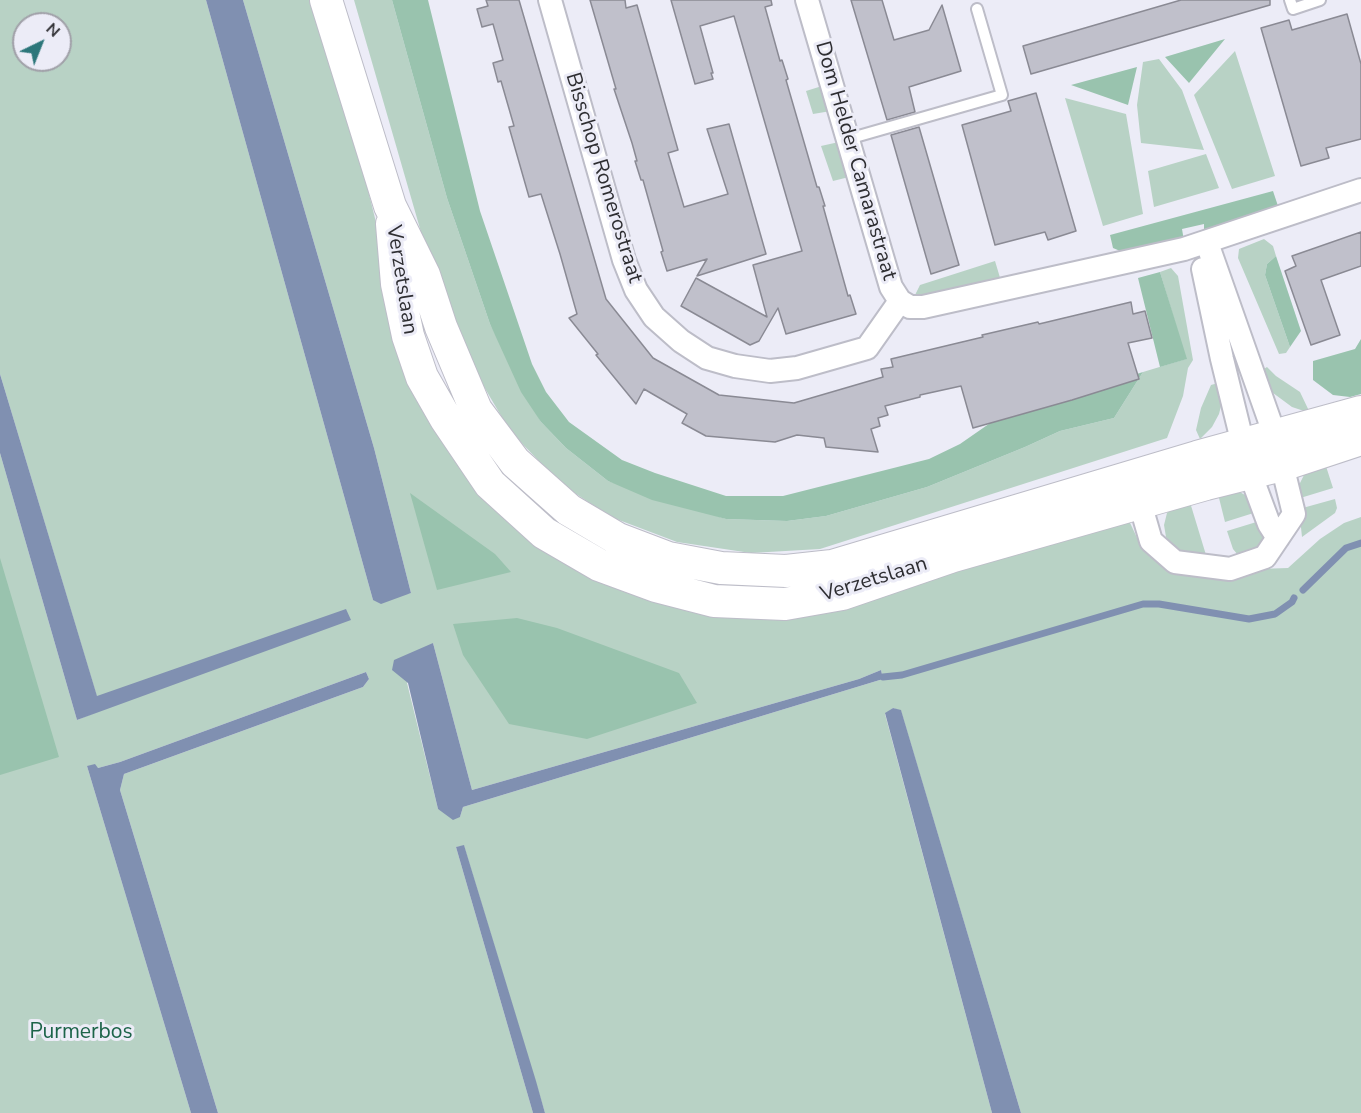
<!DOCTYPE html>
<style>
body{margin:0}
#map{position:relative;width:1361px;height:1113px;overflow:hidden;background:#ececf7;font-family:"Nunito Sans",sans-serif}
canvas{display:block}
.north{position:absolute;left:12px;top:12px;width:60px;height:60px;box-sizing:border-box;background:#ececf7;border:2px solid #a0a0a8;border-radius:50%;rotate:43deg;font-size:16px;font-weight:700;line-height:24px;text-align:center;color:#2e2e32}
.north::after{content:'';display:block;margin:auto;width:21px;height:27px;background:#2c767a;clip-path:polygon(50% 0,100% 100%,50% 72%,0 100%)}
</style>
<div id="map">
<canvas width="1361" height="1113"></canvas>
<div class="north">N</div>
</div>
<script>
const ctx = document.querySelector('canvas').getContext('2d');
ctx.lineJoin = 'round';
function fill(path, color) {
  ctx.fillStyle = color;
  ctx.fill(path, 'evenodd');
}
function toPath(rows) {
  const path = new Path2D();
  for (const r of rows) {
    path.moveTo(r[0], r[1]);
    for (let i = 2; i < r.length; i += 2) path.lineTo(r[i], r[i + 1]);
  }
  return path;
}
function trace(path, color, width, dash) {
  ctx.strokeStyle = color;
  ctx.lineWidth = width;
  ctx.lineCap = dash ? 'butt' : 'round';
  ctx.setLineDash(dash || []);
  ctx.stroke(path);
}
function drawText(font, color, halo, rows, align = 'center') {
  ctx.font = font + ' "Nunito Sans",sans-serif';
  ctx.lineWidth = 6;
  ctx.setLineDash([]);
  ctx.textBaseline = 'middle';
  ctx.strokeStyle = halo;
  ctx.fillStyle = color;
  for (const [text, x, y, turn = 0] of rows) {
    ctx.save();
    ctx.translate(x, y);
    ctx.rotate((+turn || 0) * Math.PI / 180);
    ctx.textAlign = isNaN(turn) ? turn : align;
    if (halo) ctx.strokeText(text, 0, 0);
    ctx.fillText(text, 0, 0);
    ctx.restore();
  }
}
const green = toPath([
 [0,0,206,0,373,600,411,593,374,448,243,0,316,0,348,109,412,368,435,418,586,564,796,605,1124,510,1139,542,1149,556,1167,567,1258,569,1288,568,1320,539,1344,523,1361,517,1361,1113,1021,1113,901,711,893,708,885,714,992,1113,545,1113,464,846,456,847,533,1113,218,1113,120,790,124,774,363,687,369,679,366,672,120,762,98,768,87,766,191,1113,0,1113,0,453,77,720,346,610,97,697,0,374],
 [24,24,60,24,60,60,24,60],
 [433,643,472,790,859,679,881,670,883,679,463,807,460,817,438,809,407,683],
 [354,0,392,0,447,198,490,324,541,422,566,448,608,481,726,519,787,521,826,516,927,487,1025,447,1060,431,1114,418,1143,372,1186,359,1160,272,1171,268,1178,276,1193,360,1188,368,1183,396,1167,438,820,549,751,553,677,542,611,517,561,484,510,431,470,363,423,239],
 [1235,51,1275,176,1232,189,1194,95],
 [1159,59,1182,90,1204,150,1141,143,1137,105,1143,62],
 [822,86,831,111,813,114,806,91],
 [1065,98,1126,114,1143,214,1103,226],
 [839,142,849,177,833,181,821,146],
 [1206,154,1219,188,1154,207,1148,171],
 [1264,239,1273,246,1276,256,1267,264,1265,275,1290,347,1286,353,1279,354,1238,258,1239,249],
 [995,261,1001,281,928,298,915,295,920,285],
 [1267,367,1276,376,1300,392,1310,413,1292,407,1269,390,1262,370],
 [1218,383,1222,402,1219,414,1212,427,1200,439,1196,430,1201,408,1211,385],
 [1324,460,1333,488,1297,499,1299,485,1304,475],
 [1233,488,1250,498,1260,511,1225,522,1217,490],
 [1189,499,1206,555,1201,556,1180,551,1172,546,1166,537,1164,525,1167,513,1170,509],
 [1335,499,1337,508,1335,513,1302,537,1299,509],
 [1263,520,1266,531,1264,541,1258,551,1238,555,1233,549,1227,531]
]);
const forest = toPath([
 [392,0,428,0,480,211,532,364,546,392,569,422,622,460,655,473,726,496,783,496,929,459,960,444,996,419,1143,372,1114,418,1060,431,1025,447,927,487,826,516,787,521,726,519,652,500,608,481,566,448,541,422,521,392,490,324,447,198],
 [1225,39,1189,83,1165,57],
 [1137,67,1128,105,1071,85],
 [1273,191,1279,209,1204,235,1204,224,1182,229,1184,241,1125,253,1113,248,1110,235],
 [1276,256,1301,331,1290,347,1265,275,1267,264],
 [1160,272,1187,359,1160,367,1138,278],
 [1361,339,1361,394,1350,397,1333,395,1313,380,1313,361,1355,349],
 [410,493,495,554,511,572,437,590],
 [0,558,59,757,0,775],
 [517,618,557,628,679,673,697,703,587,739,509,724,463,655,453,624]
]);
const water = toPath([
 [206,0,243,0,374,448,411,593,381,604,373,600],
 [0,374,97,696,346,609,351,620,77,720,0,453],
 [433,643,472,790,859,679,881,670,883,679,463,807,460,817,453,820,438,809,408,683,392,670,394,660],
 [366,672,369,679,363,687,124,774,120,790,218,1113,191,1113,87,766,95,764,98,768,120,762],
 [893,708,901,710,1021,1113,992,1113,885,713],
 [464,845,536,1081,545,1113,533,1113,456,847]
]);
const stream = toPath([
 [1303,590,1346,548,1361,543],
 [883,677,902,675,1143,604,1159,604,1249,619,1275,614,1292,602,1294,598]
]);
const building = toPath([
 [486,0,519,0,606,299,653,358,719,395,794,403,883,377,881,369,893,367,891,359,983,337,982,335,1038,322,1039,324,1131,302,1133,314,1145,311,1152,338,1128,343,1139,379,1072,400,973,428,961,386,920,395,920,397,885,406,888,415,878,418,880,426,871,429,878,452,826,447,824,438,797,435,775,442,706,436,682,423,687,414,644,389,636,404,596,355,598,354,569,318,577,314,560,254,541,194,529,197,509,127,514,126,501,81,498,82,493,63,503,60,493,24,482,27,477,9,488,6,486,0],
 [590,0,625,0,626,8,637,5,678,150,668,153,684,207,728,194,707,129,729,124,766,254,697,276,707,259,667,271,661,252,663,251,643,180,641,180,635,161,637,161,632,143,614,89,616,89,590,0],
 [671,0,771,0,772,5,765,7,780,61,782,60,788,79,786,80,817,187,819,187,825,206,823,206,848,296,850,295,856,314,786,334,778,308,759,341,750,345,681,306,696,278,767,317,753,265,802,251,734,16,700,26,713,73,711,73,713,79,695,84,671,0],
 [851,0,882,0,894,40,929,30,942,5,961,71,909,87,915,112,887,120,851,0],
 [1181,0,1270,0,1270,5,1031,74,1023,46,1181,0],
 [1347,14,1361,64,1361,139,1326,148,1329,158,1301,166,1261,28,1289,20,1292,30,1347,14],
 [1036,93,1076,231,1048,240,1045,232,995,245,962,125,1011,111,1008,101,1036,93],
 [919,127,959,265,931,274,891,135,919,127],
 [1361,232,1361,266,1321,280,1340,335,1311,345,1285,271,1296,266,1292,256,1361,232]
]);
const lane = toPath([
 [1290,0,1293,9,1320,0],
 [848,139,1002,95,977,9]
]);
const street = toPath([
 [550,0,624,260,636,290,654,317,681,341,707,358,735,366,770,371,797,368,867,348,900,301],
 [807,0,891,287,900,301,910,307,923,307,1184,249,1361,190],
 [1203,269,1222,359,1250,473,1269,524,1278,538],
 [1140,503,1151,541,1175,562,1230,569,1265,557,1294,514,1275,436,1207,243]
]);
const secondary = toPath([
 [326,0,390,206,424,275,441,327,476,410,515,462,569,510,618,539,668,558,721,568,786,571,832,566,1197,457,1361,412],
 [392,224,397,284,408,336,422,377,446,419,490,484,544,533,599,565,656,586,714,601,785,604,842,594,953,556,1206,484,1282,465,1361,439]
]);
const streetNames = [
 ["Dom Helder Camarastraat",855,161,74],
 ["Bisschop Romerostraat",603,178,73],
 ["Verzetslaan",401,280,81],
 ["Verzetslaan",874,580,-17]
];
const parkNames = [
 ["Purmerbos",81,1033]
];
fill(green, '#b8d2c5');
fill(forest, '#99c3ae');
fill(water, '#8090b1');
trace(stream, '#8090b1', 7);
fill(building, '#c0c0cb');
trace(building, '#8a8a94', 1.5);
trace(lane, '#bdbdc8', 14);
trace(street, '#bdbdc8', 26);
trace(secondary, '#bdbdc8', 34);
trace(lane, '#fff', 10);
trace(street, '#fff', 22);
trace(secondary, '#fff', 32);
drawText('21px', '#2e2e32', '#ececf7', streetNames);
drawText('21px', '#1c6449', '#ececf7', parkNames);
</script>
